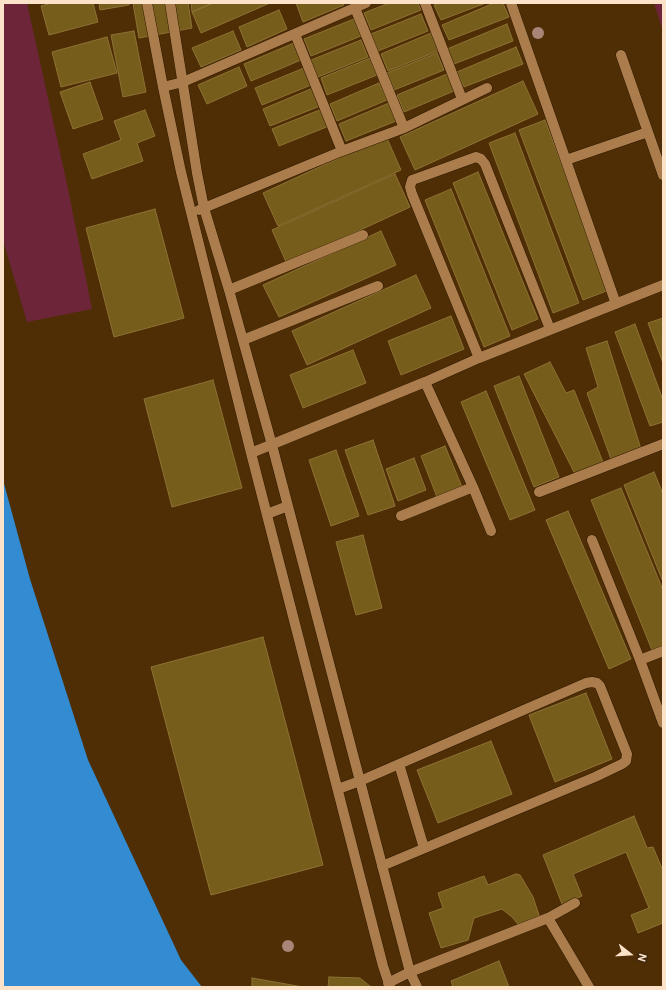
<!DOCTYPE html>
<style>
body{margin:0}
#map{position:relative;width:666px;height:990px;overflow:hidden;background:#4f2e05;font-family:Overpass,sans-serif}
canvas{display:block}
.frame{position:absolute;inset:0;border:4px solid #fce2c9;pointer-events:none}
.north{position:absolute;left:610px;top:934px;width:40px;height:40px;-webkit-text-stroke:3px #3e270d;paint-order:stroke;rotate:107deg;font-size:11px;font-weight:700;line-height:16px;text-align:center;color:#fce2c9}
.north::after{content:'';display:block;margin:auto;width:14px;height:18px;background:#fce2c9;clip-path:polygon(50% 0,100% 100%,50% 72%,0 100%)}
</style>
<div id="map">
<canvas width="666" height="990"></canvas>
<div class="frame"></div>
<div class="north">N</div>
</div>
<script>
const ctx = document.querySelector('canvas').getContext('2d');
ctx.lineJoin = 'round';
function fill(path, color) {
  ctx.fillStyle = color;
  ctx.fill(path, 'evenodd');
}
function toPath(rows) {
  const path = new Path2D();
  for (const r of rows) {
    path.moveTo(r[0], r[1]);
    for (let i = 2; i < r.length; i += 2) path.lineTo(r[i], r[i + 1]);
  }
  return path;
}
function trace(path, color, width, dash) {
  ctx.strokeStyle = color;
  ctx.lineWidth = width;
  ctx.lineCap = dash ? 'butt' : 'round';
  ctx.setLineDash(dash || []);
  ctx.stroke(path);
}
const green = toPath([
 [3,3,27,3,67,184,92,309,27,322,3,240],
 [654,3,663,3,663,32]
]);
const water = toPath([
 [3,480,30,579,88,760,181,960,202,987,3,987]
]);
const building = toPath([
 [52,3,93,3,98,22,49,35,41,6,52,3],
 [99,3,129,3,129,5,100,10,99,3],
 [133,3,188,3,192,28,139,38,133,3],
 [191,3,213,3,192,12,191,3],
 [213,3,270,3,201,33,192,12,213,3],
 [297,3,343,3,344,5,303,22,296,3,297,3],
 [389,3,418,3,421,10,371,30,364,13,389,3],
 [439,3,486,3,441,20,434,5,439,3],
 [494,3,503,3,509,17,449,40,442,25,494,3],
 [279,10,287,29,247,47,239,27,279,10],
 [421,14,428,31,378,51,371,34,421,14],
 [354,19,361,36,311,56,304,39,354,19],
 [507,24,513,41,454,64,447,49,507,24],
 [134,31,146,92,123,97,111,35,134,31],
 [233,31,241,50,201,67,192,48,233,31],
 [431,33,438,51,388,71,381,54,431,33],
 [107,37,117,73,61,87,52,52,107,37],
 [361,40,368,57,318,77,311,60,361,40],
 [294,43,301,60,251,81,244,64,294,43],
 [516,47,523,64,464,87,457,72,516,47],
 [437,53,444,70,394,90,387,73,437,53],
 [370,58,377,75,327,95,321,78,370,58],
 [239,67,247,86,207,104,198,85,239,67],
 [304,68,311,85,262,105,255,88,304,68],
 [447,74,454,91,404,112,397,95,447,74],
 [523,81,538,114,415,170,400,137,523,81],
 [90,82,103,119,73,129,60,92,90,82],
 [379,83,387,100,337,121,330,104,379,83],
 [313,88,320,106,270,126,263,109,313,88],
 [389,103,396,121,346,141,339,124,389,103],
 [322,109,329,126,279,146,272,129,322,109],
 [145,110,155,136,137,143,143,161,92,179,83,154,121,140,114,121,145,110],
 [545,120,609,290,583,300,519,130,545,120],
 [515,133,579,303,553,313,489,143,515,133],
 [386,136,401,170,278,226,263,193,386,136],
 [478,172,538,319,512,330,453,183,478,172],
 [395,174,410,207,287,264,272,230,395,174],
 [451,189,510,336,484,347,425,200,451,189],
 [155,209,184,318,114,337,86,228,155,209],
 [381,231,396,265,279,317,263,285,381,231],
 [416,275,431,308,307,365,292,331,416,275],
 [451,316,464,349,401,375,388,341,451,316],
 [663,318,663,363,648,323,663,318],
 [635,324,663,400,663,422,650,426,615,332,635,324],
 [607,341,641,449,611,459,587,393,598,387,586,348,607,341],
 [353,350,366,383,303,408,290,375,353,350],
 [550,362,566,393,574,390,603,462,575,474,524,374,550,362],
 [519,376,559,477,534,487,494,386,519,376],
 [213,380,242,488,172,507,144,399,213,380],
 [486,391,535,510,510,520,461,402,486,391],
 [373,440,395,506,368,515,345,450,373,440],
 [445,446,462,487,437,497,421,456,445,446],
 [336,450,359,516,331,526,309,460,336,450],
 [414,458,426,490,398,501,386,469,414,458],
 [654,472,663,494,663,582,624,485,654,472],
 [621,488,663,590,663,646,652,650,591,500,621,488],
 [568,511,631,659,609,669,546,520,568,511],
 [363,535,382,608,356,615,336,542,363,535],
 [263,637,323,865,211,895,151,667,263,637],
 [586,693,612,759,555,782,529,715,586,693],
 [491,741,512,794,438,823,417,770,491,741],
 [634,816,647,848,653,847,663,871,663,923,638,933,631,915,649,908,626,852,573,874,582,896,562,904,543,855,634,816],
 [516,874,520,875,533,897,540,918,518,924,512,917,502,909,474,918,468,940,441,948,429,913,443,908,438,893,484,876,488,885,516,874],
 [499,961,509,987,453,987,451,981,499,961],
 [329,977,360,978,371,987,328,987,329,977],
 [252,978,303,987,252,987,252,978]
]);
const minor = toPath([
 [147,3,163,87,181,172,251,453,383,966,390,987],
 [170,3,197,173,204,208,229,290,272,445,410,972,417,987],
 [425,3,462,99],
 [511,3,616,304],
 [355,8,404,128],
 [295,34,342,151],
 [621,55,663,175],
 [163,87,183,82,366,3],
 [566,160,648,132],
 [199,210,342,151,404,128,487,88],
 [229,290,363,235],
 [243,340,378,286],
 [479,358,412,194,410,187,412,180,418,178,476,157,481,159,485,164,550,329],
 [425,382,473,487,491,531],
 [251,453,425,382,479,358,663,285],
 [539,492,663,444],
 [267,514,288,506],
 [401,516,473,487],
 [592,540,640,660,663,723],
 [640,660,663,651],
 [399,764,424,848],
 [338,789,360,781,586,683,592,682,597,683,600,686,627,754,626,761,622,764,595,777,382,866],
 [548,918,589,987],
 [388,983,410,972,548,918,575,903]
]);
const trees = [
 [538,33],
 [288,946]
];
fill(green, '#6d2539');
fill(water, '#338bd1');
fill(building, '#775d1c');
trace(building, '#8d7234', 1);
trace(minor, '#2e1800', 11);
trace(minor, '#ab7d4c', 10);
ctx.fillStyle = '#a88576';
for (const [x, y] of trees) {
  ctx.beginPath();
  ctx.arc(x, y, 6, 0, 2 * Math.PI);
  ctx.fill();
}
</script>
